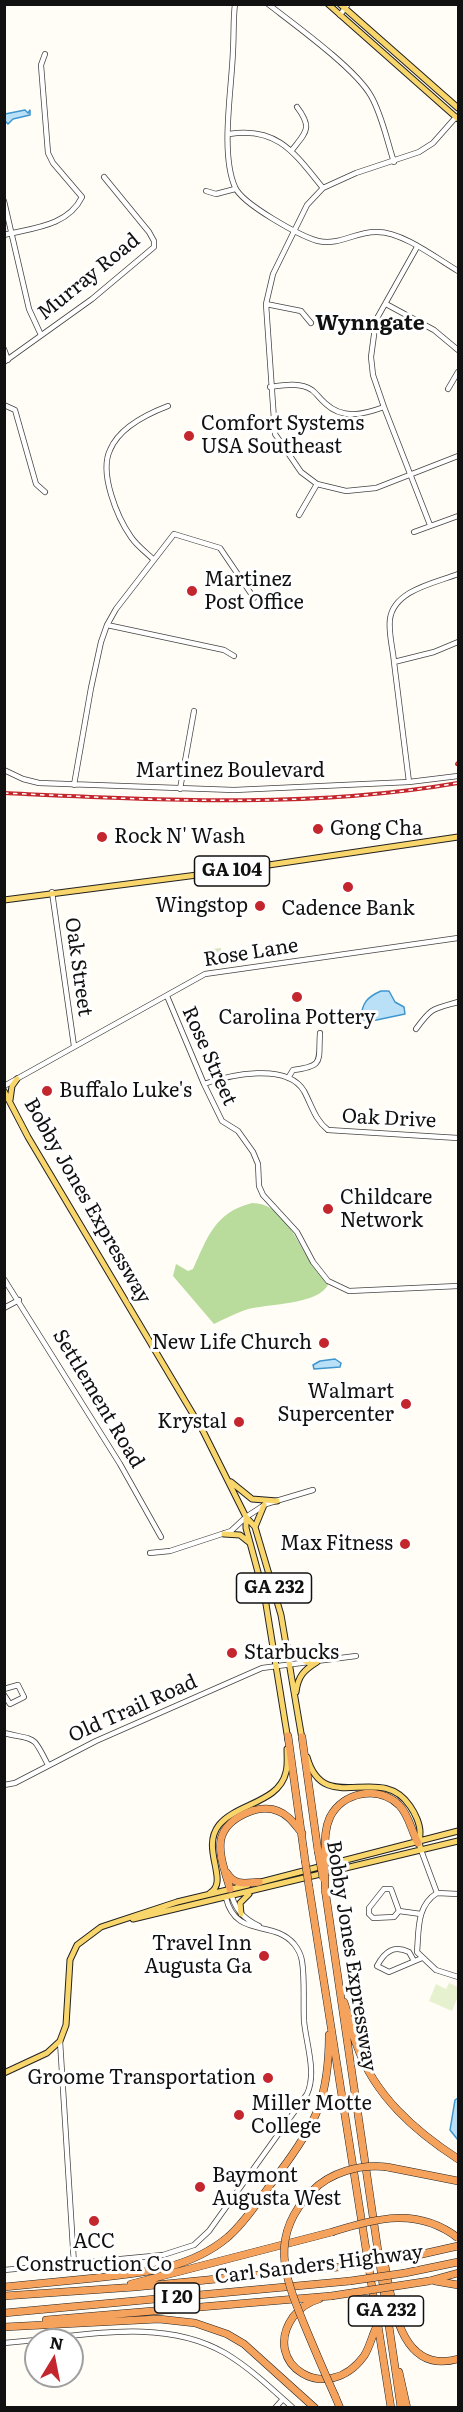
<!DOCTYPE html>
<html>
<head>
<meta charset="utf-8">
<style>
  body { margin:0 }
  #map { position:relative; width:463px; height:2412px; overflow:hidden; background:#fffdf5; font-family:Literata,serif }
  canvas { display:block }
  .frame { position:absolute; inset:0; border:6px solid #111; pointer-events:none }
  .north { position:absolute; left:24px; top:2328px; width:60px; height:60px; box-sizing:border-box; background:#fff; border:2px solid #a0a0a0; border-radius:50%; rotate:10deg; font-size:16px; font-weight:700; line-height:24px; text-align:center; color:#111 }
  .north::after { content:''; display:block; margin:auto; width:21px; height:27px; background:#c4262e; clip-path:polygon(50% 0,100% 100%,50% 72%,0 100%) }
</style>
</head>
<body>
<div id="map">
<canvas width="463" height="2412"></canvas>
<div class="frame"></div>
<div class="north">N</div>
</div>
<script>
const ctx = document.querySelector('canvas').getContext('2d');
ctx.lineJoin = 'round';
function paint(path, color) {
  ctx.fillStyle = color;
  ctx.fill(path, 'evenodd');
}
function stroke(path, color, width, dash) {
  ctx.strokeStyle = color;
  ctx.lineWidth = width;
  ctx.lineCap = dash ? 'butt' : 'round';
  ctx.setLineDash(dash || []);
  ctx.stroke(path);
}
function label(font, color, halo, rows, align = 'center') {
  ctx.font = font + ' Literata,serif';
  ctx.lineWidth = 6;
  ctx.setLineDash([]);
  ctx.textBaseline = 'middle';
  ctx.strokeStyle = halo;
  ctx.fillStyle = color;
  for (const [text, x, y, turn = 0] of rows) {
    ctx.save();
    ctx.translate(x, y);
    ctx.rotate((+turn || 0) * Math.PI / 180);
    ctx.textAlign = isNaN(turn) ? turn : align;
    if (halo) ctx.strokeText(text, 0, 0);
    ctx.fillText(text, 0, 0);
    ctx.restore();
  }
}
const forest = new Path2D(`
  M252,1203C283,1203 295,1239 310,1261C316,1269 322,1276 329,1283C319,1306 267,1303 245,1310C234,1314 224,1319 214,1324L173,1276L176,1264L188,1271L193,1269C207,1238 215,1212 252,1203Z`);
const cemetery = new Path2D(`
  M221,948L222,966L212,968V949Z`);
const pitch = new Path2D(`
  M449,1983L458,1987V1996L452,2011L429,2001L436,1984L446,1989Z`);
const water = new Path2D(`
  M25,110L28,113L30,110V115L13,119L8,124L5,121V114Z
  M381,991H389L395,1002L404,1007L405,1014L367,1022L361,1018C362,1003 367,997 381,991Z
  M335,1359L341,1363L340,1367L314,1369L313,1365L320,1361Z
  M458,2098V2140L450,2130L455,2100Z`);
const minor = new Path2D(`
  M235,4C233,20 234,35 233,50C232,88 220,153 235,187C242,204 300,236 318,241C340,246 356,231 377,232C403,232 436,258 458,271
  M268,4C295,25 356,69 371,96C382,115 387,141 394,162
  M340,15L348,4
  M456,117L433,143L419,152L356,173L323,188L307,205L273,274L266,304L275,434L301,472L317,484L346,491L376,488L458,456
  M229,134C278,126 295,154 323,188
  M292,150C306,132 313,128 297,107
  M206,191L216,194L235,189
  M4,201L29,309L41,335
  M4,235C33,228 68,226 82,197L53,163L48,153L41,65L45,54
  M417,247L376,320L371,357L373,375L384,407L430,525
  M266,304L301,311L311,323
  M386,304L434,330L458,350
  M4,349L8,360
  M4,362L92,299L154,247V241L149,232L104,177
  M270,387C284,385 300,382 312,390C317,394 321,400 326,404C343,420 365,414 384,407
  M448,389L458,372
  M4,405L15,410L36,484L45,492
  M299,515L317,484
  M414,532L458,516
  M154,560C147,553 137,546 131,537C117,517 99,473 110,450C119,428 147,414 168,406
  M107,625L224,650L234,656
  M394,662C393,649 388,632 390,619C394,590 435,583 458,574
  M4,770L23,779L39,783L234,790L409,782L458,776
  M409,782L394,662L434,652L458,642
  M74,785L91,688L101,642L107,625L116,609L174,534L220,548L254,598
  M180,789L194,711
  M52,892L74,1046
  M167,996L204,1084L222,1121L238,1131L253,1152L258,1164L259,1186L263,1195L297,1232L313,1262L328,1281L349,1291L458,1286
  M416,1029C432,1007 433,1009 458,1002
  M288,1078L293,1070C325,1066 318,1061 320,1033
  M204,1084C229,1075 287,1062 304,1091C312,1106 315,1120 328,1130L458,1138
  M4,1086L205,974L458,938
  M4,1279L120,1464L161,1537
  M4,1308L19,1300
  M150,1553L170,1551L231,1531L246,1517L266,1504L313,1490
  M4,1689L18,1685L24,1697L10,1704L4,1695
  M4,1733C36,1741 32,1733 48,1765
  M4,1785L15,1783L96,1741L262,1668L356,1656
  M421,1850L437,1893
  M437,1893C416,1906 419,1931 417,1952L436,1970L458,1977
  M437,1893L458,1894
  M232,1897C237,1912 245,1919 259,1926
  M399,1911L394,1917L373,1918L369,1914V1908L384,1889H391L399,1911L421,1914
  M414,1961L409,1952C394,1945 385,1951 377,1966L389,1972L422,1958
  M60,2041L74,2264
  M4,2270L163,2255L194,2245L209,2231L307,2094C317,2073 306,2043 304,2021C303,2001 305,1980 302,1961C301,1954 298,1949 294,1944C273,1919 236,1939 226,1898
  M36,2340C98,2333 168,2320 225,2353C250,2368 271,2388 293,2408
  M4,2343L36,2340
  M275,2408L283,2399`);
const major = new Path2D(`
  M328,4L458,119
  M340,4L458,108
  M4,900L228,871L458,837
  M4,1091L28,1137L203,1431L246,1517L255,1527L281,1615L302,1739
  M10,1100L12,1086L17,1079
  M231,1482L252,1499L277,1501
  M246,1517V1528L265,1598L288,1740
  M255,1527L264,1505
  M224,1534L240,1535L250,1543
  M287,1646L294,1654L309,1663
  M296,1692C298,1676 304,1670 317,1662
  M307,1757C324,1818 380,1761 410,1806C415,1813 420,1824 420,1832C420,1840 418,1843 421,1850
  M257,1883L458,1831
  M210,1893C230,1881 200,1849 219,1825C237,1803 279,1803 286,1772C288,1765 287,1757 287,1749
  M241,1914L240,1903L249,1894
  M133,1919L458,1841
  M4,2073L47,2053L60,2041L66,2025L70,1960L77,1945L101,1927L116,1922L177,1902L248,1885`);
const highway = new Path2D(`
  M288,1736L305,1860
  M302,1737L318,1851
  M325,1850C325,1839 325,1828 330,1817C343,1792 378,1785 399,1805C409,1815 411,1830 418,1843
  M227,1873C235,1886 245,1883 259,1882
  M309,1887L391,2408
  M230,1889C226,1874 218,1855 221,1839C226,1818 258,1803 278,1811C289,1815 295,1825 302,1833
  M325,1889L401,2408
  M344,2002C349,2016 351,2032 357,2046C375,2096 415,2131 458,2159
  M387,2167L458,2181
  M383,2256C392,2296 397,2376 458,2359
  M409,2257L458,2246
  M405,2273L458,2262
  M429,2281L458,2273
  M435,2281L458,2285
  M131,2284L332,2232
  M4,2287C35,2284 65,2281 95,2278C143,2273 190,2269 228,2237C248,2219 263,2194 279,2173C316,2124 329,2098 329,2035
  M4,2296L135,2287L349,2266
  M319,2299C308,2302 300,2308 293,2317C260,2364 327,2407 364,2356C370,2347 372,2335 377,2326
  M4,2313L350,2281
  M46,2320L331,2296
  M4,2327L159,2319L195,2323L227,2334L244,2344L315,2408
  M399,2372L407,2408
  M335,2396L340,2408`);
const rail = new Path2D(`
  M457,764L458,763
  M4,793C156,800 308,809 458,783`);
const highwayBridge = new Path2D(`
  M325,1850V1889
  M318,1851L323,1878
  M305,1860L309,1887
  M332,2232C376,2218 418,2207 458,2238
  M349,2266L409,2257
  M350,2281L405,2273
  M331,2296L429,2281
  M335,2396C324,2372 314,2348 304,2324C284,2275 269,2236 311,2192C330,2172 360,2164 387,2167`);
const markers = [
  [189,436,6,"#c4262e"],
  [192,591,6,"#c4262e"],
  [318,829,6,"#c4262e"],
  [102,837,6,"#c4262e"],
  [348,887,6,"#c4262e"],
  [260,906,6,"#c4262e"],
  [297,997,6,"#c4262e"],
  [47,1091,6,"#c4262e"],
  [328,1209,6,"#c4262e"],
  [324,1343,6,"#c4262e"],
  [406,1404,6,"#c4262e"],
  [239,1422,6,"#c4262e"],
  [405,1544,6,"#c4262e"],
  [232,1653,6,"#c4262e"],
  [264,1956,6,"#c4262e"],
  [268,2078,6,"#c4262e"],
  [239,2115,6,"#c4262e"],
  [200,2187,6,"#c4262e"],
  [94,2221,6,"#c4262e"]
];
const shields = [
  [232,871,75],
  [274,1588,75],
  [177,2298,45],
  [386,2311,75]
];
const shieldNames = [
  ["GA 104",232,871],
  ["GA 232",274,1588],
  ["I 20",177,2298],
  ["GA 232",386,2311]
];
const streetNames = [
  ["Murray Road",89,277,-39],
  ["Martinez Boulevard",230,771],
  ["Rose Lane",251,953,-9],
  ["Oak Street",78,967,82],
  ["Rose Street",209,1056,66],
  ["Oak Drive",389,1119,3],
  ["Bobby Jones Expressway",87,1201,60],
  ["Settlement Road",98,1399,59],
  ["Old Trail Road",133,1709,-24],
  ["Bobby Jones Expressway",351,1956,81],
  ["Carl Sanders Highway",319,2265,-7]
];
const poiNames = [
  ["Comfort Systems",201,424],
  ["USA Southeast",201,447],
  ["Martinez",204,580],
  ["Post Office",204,603],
  ["Gong Cha",330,829],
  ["Rock N' Wash",114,837],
  ["Wingstop",248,906,"right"],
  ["Cadence Bank",348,909,"center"],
  ["Carolina Pottery",297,1018,"center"],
  ["Buffalo Luke's",59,1091],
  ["Childcare",340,1198],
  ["Network",340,1221],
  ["New Life Church",312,1343,"right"],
  ["Walmart",394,1392,"right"],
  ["Supercenter",394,1415,"right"],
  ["Krystal",227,1422,"right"],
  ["Max Fitness",393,1544,"right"],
  ["Starbucks",244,1653],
  ["Travel Inn",252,1944,"right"],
  ["Augusta Ga",252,1967,"right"],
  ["Groome Transportation",256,2078,"right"],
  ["Miller Motte",251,2104],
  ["College",251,2127],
  ["Baymont",212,2176],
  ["Augusta West",212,2199],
  ["ACC",94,2242,"center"],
  ["Construction Co",94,2265,"center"]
];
const neighbourhoodNames = [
  ["Wynngate",370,324]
];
paint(forest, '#b9dc9c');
paint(cemetery, '#d9e3c4');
paint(pitch, '#e6f2cf');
paint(water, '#b9e0f7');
stroke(water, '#3f96cf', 1.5);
stroke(minor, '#444', 6);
stroke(major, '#222', 7);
stroke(highway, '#222', 8);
stroke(minor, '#fff', 4.5);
stroke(major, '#f9d66b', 5);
stroke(highway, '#f5a25d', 7);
stroke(rail, '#c4262e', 4);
stroke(rail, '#fff', 1.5, [4.5]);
stroke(highwayBridge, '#222', 8, []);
stroke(highwayBridge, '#f5a25d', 7);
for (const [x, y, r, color] of markers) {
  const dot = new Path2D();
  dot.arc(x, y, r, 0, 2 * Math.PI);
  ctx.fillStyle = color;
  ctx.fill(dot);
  stroke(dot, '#fff', 2);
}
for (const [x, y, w] of shields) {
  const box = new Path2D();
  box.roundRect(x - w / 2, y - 15, w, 30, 4.5);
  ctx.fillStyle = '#fff';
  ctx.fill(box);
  stroke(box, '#111', 1.5);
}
label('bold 18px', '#111', null, shieldNames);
label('20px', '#111', '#fff', streetNames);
label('20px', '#111', '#fff', poiNames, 'left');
label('bold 21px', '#111', '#fff', neighbourhoodNames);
</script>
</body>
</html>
